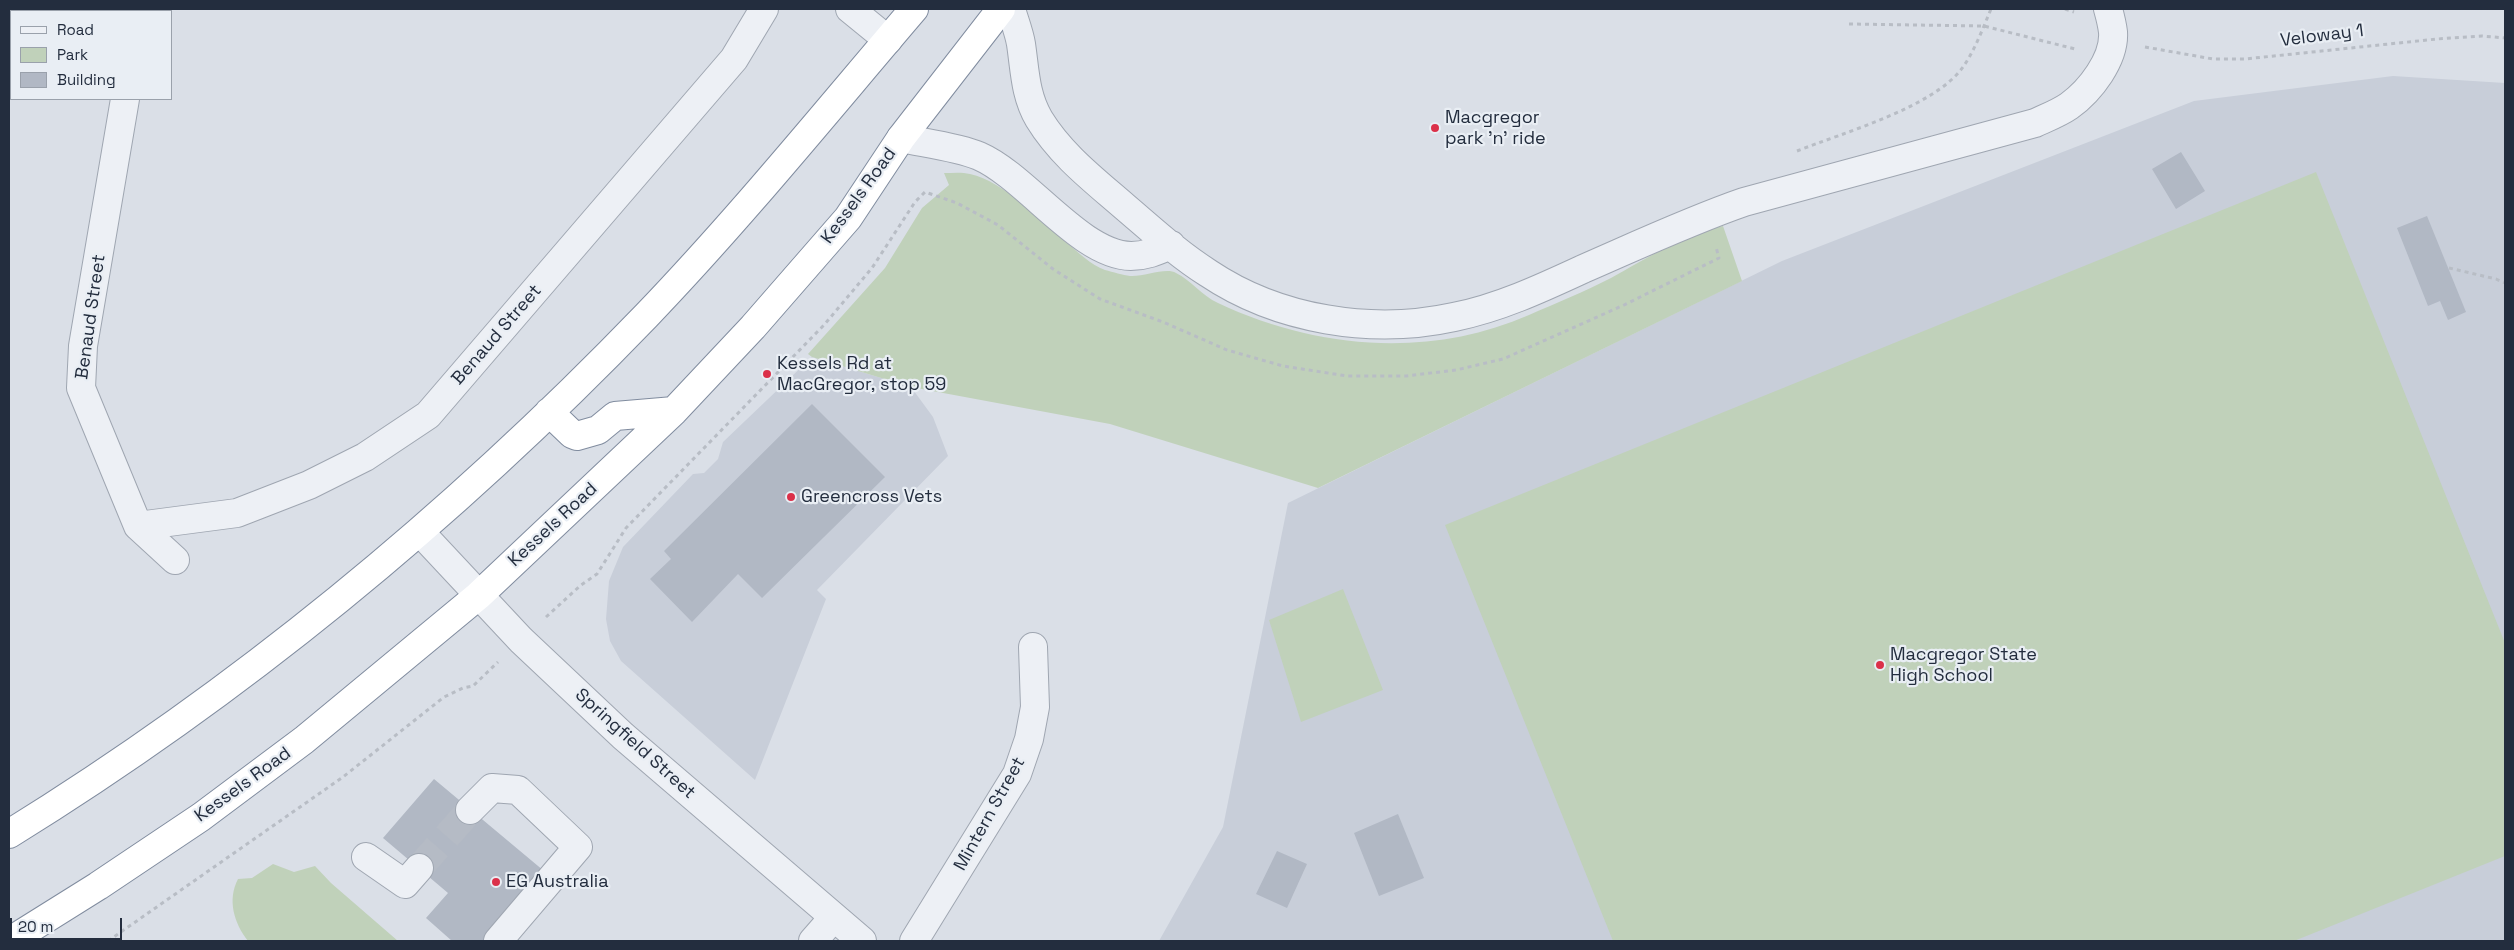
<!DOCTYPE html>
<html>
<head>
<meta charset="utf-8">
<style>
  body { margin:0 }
  #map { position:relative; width:2514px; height:950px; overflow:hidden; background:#dadfe7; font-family:"Space Grotesk",sans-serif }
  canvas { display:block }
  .frame { position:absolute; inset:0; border:10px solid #232d3e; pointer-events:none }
  .legend { position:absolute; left:10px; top:10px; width:162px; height:90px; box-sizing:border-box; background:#e9eef4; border:1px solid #9aa1ab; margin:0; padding:6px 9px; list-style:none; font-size:15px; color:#232d3e }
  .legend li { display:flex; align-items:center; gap:10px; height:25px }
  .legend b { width:25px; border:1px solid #9aa1ab }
  .scale { position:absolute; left:10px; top:918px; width:112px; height:22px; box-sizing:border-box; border:2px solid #232d3e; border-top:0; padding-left:6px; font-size:15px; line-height:18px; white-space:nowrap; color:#232d3e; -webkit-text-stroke:4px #e9eef4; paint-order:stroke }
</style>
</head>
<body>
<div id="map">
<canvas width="2514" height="950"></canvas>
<div class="frame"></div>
<ul class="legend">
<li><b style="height:6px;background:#edf0f5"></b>Road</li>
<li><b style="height:14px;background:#c0d1ba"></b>Park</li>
<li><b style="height:14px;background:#b1b8c4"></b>Building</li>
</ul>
<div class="scale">20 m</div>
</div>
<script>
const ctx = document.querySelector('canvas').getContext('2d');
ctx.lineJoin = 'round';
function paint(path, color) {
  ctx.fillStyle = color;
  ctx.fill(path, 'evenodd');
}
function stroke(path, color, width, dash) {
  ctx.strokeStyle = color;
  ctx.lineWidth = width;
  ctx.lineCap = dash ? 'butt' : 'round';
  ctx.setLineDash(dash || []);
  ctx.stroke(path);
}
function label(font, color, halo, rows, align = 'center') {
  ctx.font = font + ' "Space Grotesk",sans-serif';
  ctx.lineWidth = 4.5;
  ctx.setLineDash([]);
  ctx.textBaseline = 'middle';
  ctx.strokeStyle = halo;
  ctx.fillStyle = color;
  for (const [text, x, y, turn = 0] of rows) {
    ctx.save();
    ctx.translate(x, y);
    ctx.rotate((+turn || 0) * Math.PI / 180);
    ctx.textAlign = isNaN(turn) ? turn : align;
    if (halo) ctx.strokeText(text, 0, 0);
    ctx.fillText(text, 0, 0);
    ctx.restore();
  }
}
const built = new Path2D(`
  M2393,76L2505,83V941H1159L1223,827L1288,503L1782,261L2194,101Z
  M812,357L911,387L933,417L948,456L817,590L826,599L755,780L621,661L610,641L606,619L609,581L623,547L693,474L704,473L718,459L723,442Z`);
const green = new Path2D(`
  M2316,172L2505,643V856L2294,941H1613L1445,525Z
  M944,173C953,173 962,172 970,174C1005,182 1040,220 1067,243C1078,252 1091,265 1105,270C1113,272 1123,275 1130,276C1144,277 1166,267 1176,273C1191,280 1202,296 1218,303C1316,349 1428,359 1529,315C1556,303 1584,292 1611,278C1647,258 1683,235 1723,226L1742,281L1318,488L1110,424L911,387L812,357L808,354L885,268L922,208L949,185Z
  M1343,589L1383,690L1301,722L1269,620Z
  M273,864L294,872L315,866L331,883L398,941H248C234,923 227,900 238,879L252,878Z`);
const building = new Path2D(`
  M2181,152L2205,191L2176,209L2152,169Z
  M2427,216L2466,312L2448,320L2440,301L2428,306L2397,228Z
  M812,404L885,477L762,598L738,574L692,622L650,579L671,559L664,551Z
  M434,779L544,871L484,941H452L426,918L448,893L383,838Z
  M1398,814L1424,878L1379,896L1354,833Z
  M1277,851L1307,864L1287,908L1256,894Z`);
const minorTunnel = new Path2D(`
  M419,868L470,810`);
const path = new Path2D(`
  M2065,9L2074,12
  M1849,24L1984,26L2075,49
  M2145,47L2213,59H2245L2437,39L2482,36L2505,38
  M1797,151C1842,133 1935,107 1963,67C1975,50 1983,28 1991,9
  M2449,268L2496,279L2505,283
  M546,617L581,585L597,574L626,528L824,325L872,268L915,202L925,192L957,203L998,225L1053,269L1100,299L1163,322L1227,350L1283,366L1347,376H1406L1456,370L1503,359L1624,305L1719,258L1716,247
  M108,941L343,777L444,697L463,688L473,686L498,662`);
const minor = new Path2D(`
  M850,9L888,40
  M1011,9C1014,20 1019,32 1021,44C1025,71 1025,95 1039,119C1061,155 1094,180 1125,207C1152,230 1178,254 1208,273C1278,320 1372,335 1454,317C1499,308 1542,288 1583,269C1636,246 1689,221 1744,202L2035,123C2046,118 2059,113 2069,106C2090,91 2115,59 2113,32C2112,24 2110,16 2108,9
  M140,11V9
  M125,99L83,346L81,388L138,526L175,560
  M901,138C924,143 958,147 979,156C1027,177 1080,255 1131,256C1146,256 1157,251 1171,245
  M138,526L237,513L309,485L365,457L428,415L734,59L764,9
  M420,532L521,640L623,736L862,941
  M470,810L492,788L518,790L578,847L498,941
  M366,857L405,884L419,868
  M813,941L834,917
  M914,941L1017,774L1029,739L1035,707L1033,647`);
const highway = new Path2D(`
  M549,412L572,434L577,436L598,430L615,416L674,411
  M9,834C242,690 456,513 646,316C740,218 826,112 914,9
  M10,941L98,886L201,817L304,740L478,596L674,411L753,327L848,218L901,138L1001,9`);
const markers = [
  [1435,128,5,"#db3049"],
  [767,374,5,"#db3049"],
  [791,497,5,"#db3049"],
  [1880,665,5,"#db3049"],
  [496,882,5,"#db3049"]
];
const streetNames = [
  ["Veloway 1",2322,36,-7],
  ["Kessels Road",859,196,-54],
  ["Benaud Street",91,317,-82],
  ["Benaud Street",497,335,-49],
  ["Kessels Road",553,525,-43],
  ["Springfield Street",635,744,42],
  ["Kessels Road",243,785,-36],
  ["Mintern Street",990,814,-61]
];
const poiNames = [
  ["Macgregor",1445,118],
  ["park 'n' ride",1445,139],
  ["Kessels Rd at",777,364],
  ["MacGregor, stop 59",777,385],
  ["Greencross Vets",801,497],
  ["Macgregor State",1890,655],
  ["High School",1890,676],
  ["EG Australia",506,882]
];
paint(built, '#c8ced9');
paint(green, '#c0d1ba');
paint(building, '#b1b8c4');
stroke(minorTunnel, '#b5bbc5', 28, [28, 14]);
stroke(minor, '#9fa6b1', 30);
stroke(highway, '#808c9f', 30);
stroke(path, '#b8bdc5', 3, [4, 4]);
stroke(minor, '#edf0f5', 28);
stroke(highway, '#fff', 28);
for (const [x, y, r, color] of markers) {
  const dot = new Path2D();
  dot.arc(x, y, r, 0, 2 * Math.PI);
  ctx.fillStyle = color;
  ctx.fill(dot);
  stroke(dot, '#e9eef4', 2);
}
label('18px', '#232d3e', '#e9eef4', streetNames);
label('18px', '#232d3e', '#e9eef4', poiNames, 'left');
</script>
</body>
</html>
